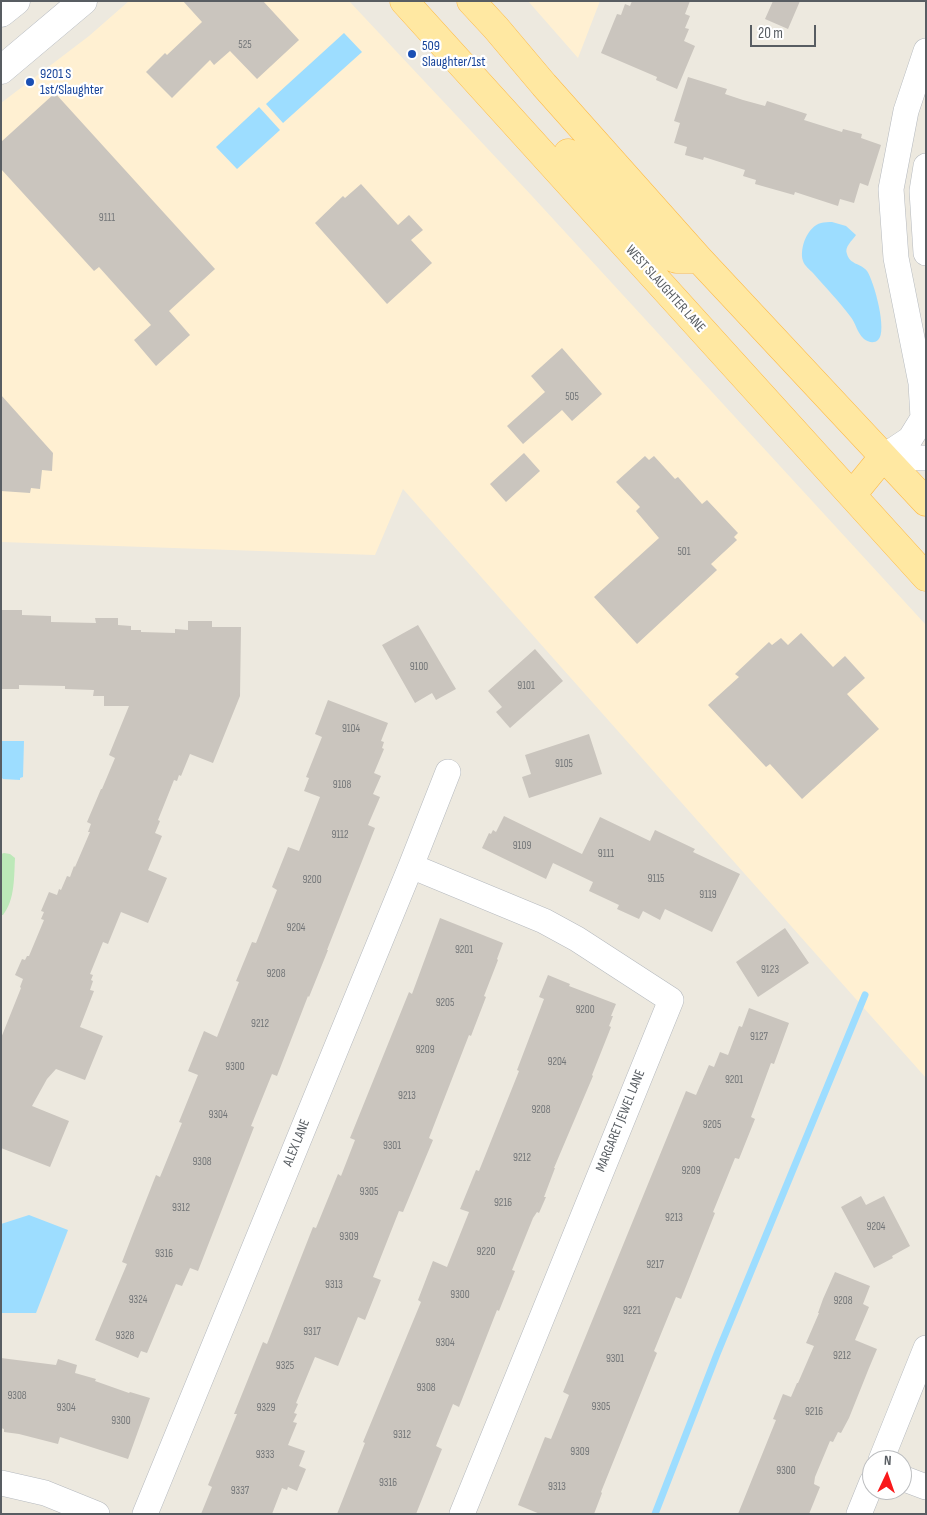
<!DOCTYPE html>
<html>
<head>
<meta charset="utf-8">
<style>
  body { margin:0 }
  #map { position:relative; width:927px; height:1515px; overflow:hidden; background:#ede9df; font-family:"Sofia Sans Condensed",sans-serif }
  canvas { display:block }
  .frame { position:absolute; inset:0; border:2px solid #585d62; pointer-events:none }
  .north { position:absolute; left:862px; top:1450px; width:50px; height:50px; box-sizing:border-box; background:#fff; border:1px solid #bcbec0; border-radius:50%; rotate:3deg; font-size:14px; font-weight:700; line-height:20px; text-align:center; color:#585d62 }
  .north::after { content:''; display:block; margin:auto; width:18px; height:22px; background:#f9191b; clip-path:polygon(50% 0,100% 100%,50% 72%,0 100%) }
  .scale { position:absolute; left:750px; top:25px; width:66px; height:22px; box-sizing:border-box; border:2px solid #585d62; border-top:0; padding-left:6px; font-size:15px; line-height:18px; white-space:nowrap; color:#585d62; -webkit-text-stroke:4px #fff; paint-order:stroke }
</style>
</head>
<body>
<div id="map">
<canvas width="927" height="1515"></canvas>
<div class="frame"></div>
<div class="north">N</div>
<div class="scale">20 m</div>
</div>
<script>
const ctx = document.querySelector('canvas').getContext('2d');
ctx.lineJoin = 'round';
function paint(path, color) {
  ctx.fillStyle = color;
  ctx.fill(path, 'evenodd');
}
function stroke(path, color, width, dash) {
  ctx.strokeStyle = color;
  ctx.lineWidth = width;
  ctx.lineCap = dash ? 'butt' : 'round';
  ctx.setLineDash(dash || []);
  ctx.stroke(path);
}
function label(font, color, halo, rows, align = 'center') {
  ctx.font = font + ' "Sofia Sans Condensed",sans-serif';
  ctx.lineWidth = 4.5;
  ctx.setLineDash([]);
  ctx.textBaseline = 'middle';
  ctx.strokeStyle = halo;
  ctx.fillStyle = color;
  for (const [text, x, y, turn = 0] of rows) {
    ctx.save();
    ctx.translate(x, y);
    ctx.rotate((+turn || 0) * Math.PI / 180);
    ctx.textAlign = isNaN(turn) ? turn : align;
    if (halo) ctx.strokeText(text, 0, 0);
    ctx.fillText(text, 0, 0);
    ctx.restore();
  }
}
const commercial = new Path2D(`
  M129,1H349L532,196L926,625V1078L403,489L375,555L1,542V103L89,36Z
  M528,1H600L578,58Z`);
const green = new Path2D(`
  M4,853L10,854L15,858C14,877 15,900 3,915H1V854Z`);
const water = new Path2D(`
  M344,33L362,52L283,123L266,104Z
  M259,107L280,130L237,169L216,147Z
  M832,222L846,226L856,235C852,241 844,247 847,254C850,265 861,263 867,271C874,281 888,332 878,340C874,344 868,342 864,339C857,333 856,323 850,316C839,301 825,287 813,273C810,270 804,265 803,261C799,248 808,226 821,223C824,222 829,222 832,222Z
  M2,741H24L23,777L20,778V780L3,779L1,777Z
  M29,1215L68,1230L36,1313H1V1224Z`);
const stream = new Path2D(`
  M655,1514L717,1354L865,995`);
const building = new Path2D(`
  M183,1H263L299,40L257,79L230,51L214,65L210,60L172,98L146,72L165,53L167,55L202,22Z
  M632,1H690L685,14L690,16L685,28L689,29L684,41L695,46L677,89L656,80L657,77L601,53L617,14L621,15L625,4L630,6Z
  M773,1H800L788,29L765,19Z
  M688,77L727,89L725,94L743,100L765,106L767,101L807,114L804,120L842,132L843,129L862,134L861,138L881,145L868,186L860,183L854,203L840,199L838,206L795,192L794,195L755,184L756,180L743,176L745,170L704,157L703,160L685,155L687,147L674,143L680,123L674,121Z
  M55,93L215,269L169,311L190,335L156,366L134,340L151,325L99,267L94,271L1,169V142Z
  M361,184L398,225L409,215L423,230L411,240L432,263L387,304L315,223L343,196L345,198Z
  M562,348L602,394L572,421L562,410L523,444L507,426L545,392L531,376Z
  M1,395L53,453L52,471L42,470L40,489L31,488L30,493L1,491Z
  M524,453L540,471L506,502L490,484Z
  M645,456L649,460L654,456L675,479L678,477L702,504L707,500L738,533L734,537L737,540L711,564L717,570L637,644L594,597L659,538L636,511L640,507L616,482Z
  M1,610H22V615L51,616V622L96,623L95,618H118V625L131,626V630H141V632L175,633V629L188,630V621H212V627H241L240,696L213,763L190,754L181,776L179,775L177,781L174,780L158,820L160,821L155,833L162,836L148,870L167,878L148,923L121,912L108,944L103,942L90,974L93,975L91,980L93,981L90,990L94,991L80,1027L103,1036L85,1080L56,1069L47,1079L32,1106L69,1121L50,1167L1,1148V1038L21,988L20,987L23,979L15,975L22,959L25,960L27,956H29L44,920L41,919L44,912L41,911L49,892L57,895L59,889L61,890L67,876L70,877L74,866L75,867L90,832H88L91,824L87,822L101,789H102L115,758L109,755L129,706H104V696H93L94,690L65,689V686L19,685V689H1Z
  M418,625L456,689L436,700L432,693L415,703L382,645Z
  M801,633L833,667L845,656L865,678L847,694L879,729L802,799L770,764L766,767L708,705L739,677L735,674L769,642L772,645L781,638L788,645Z
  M535,649L563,681L510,728L496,712L502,707L488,691Z
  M328,700L388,723L381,741L384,742L382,748L384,749L374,773L381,776L373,794L380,797L368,825L375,828L327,950H328L309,997L308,996L277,1076L272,1074L251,1126L254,1127L198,1271L190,1268L182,1286L176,1284L147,1353L141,1351L138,1358L95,1340L127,1264L122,1262L132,1236L156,1175L160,1177L182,1123L179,1122L198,1075L188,1071L204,1031L217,1037L239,982L236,981L252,942L256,943L277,890L272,887L288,847L299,851L320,797L304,791L309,778L306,777L322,737L315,734Z
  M589,734L602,774L529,798L522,777L531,774L525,755Z
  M504,816L582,854L600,817L650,841L655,830L695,849L693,852L740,874L712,932L665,909L660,920L643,911L639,919L617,909L619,905L589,891L593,882L553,863L546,879L482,848L489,833L491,834L493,830L496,832Z
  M440,918L503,943L497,959L498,960L484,996L486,997L471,1036L469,1035L429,1138L433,1140L403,1212L399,1211L373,1277L381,1280L365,1320L358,1317L338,1366L315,1357L296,1403L298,1404L294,1413L297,1414L293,1422L297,1423L288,1445L305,1451L299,1466L306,1469L297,1491L288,1487L287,1490L282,1488L272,1514H201L212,1487L208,1485L237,1414H234L263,1342L267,1344L313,1227L316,1228L338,1174L341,1176L355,1140L350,1138L409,992L412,994Z
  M785,928L809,963L758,997L736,962Z
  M548,975L570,984L569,986L616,1004L611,1016H613L609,1026L611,1027L592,1075L593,1076L554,1168H555L544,1197H546L539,1213L537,1212L533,1218L512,1270L515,1271L499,1311L497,1310L459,1407L453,1404L436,1446L442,1449L416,1514H337L365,1443L363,1442L421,1302L418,1300L433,1261L447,1267L469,1212L460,1209L476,1170L479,1171L519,1071L517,1070L544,999L539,997Z
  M749,1008L789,1023L774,1064L771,1063L751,1117L755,1119L739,1159L735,1158L713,1212L715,1213L681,1299L676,1297L654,1351L657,1353L601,1492L602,1493L594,1514H540L518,1505L545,1437L551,1439L569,1395L563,1392L574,1365L686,1091L696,1095L709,1065L714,1067L720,1052L728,1055L739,1026L742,1027Z
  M861,1196L866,1205L884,1196L910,1246L892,1256L893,1258L874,1268L841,1207Z
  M835,1272L870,1286L863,1304L869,1307L855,1340L877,1349L869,1368L849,1418L841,1433L838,1432L833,1442L830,1441L815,1477L814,1484L820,1487L809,1514H738L776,1420L773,1419L783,1394L791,1397L797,1383H798L814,1346L806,1343L819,1313H818L823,1299Z
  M1,1358L56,1365L58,1359L77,1365L75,1373L96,1379L95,1381L129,1393L130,1392L150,1398L128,1459L60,1437L58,1444L19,1434L4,1432V1429L1,1428Z`);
const minor = new Path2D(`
  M926,166L922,191L926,253
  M883,457L910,439L923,418L921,383L896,258L891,189L906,111L926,51
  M883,457L926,458
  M411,866L544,921L577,939L671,1000L462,1514
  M881,1460L926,1348
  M902,1478L926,1487
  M1,1483L45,1493L97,1514
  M145,1514L411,866L448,772
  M859,1514L872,1482`);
const secondary = new Path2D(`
  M1,13L16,1
  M1,70L83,1`);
const primary = new Path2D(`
  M404,1L926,577
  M471,1L496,28L544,85L699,259L926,502
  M568,153L662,253L676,259H699
  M852,495L883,457`);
const markers = [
  [412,54,5,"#1a4fb4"],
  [30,82,5,"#1a4fb4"]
];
const numberNames = [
  ["525",245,45],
  ["9111",107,218],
  ["505",572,397],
  ["501",684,552],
  ["9100",419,667],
  ["9101",526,686],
  ["9104",351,729],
  ["9105",564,764],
  ["9108",342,785],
  ["9112",340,835],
  ["9109",522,846],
  ["9111",606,854],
  ["9115",656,879],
  ["9200",312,880],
  ["9119",708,895],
  ["9204",296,928],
  ["9201",464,950],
  ["9123",770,970],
  ["9208",276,974],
  ["9205",445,1003],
  ["9200",585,1010],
  ["9212",260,1024],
  ["9127",759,1037],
  ["9209",425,1050],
  ["9204",557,1062],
  ["9300",235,1067],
  ["9201",734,1080],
  ["9213",407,1096],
  ["9208",541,1110],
  ["9304",218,1115],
  ["9205",712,1125],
  ["9301",392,1146],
  ["9212",522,1158],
  ["9308",202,1162],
  ["9209",691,1171],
  ["9305",369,1192],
  ["9216",503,1203],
  ["9312",181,1208],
  ["9213",674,1218],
  ["9204",876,1227],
  ["9309",349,1237],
  ["9220",486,1252],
  ["9316",164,1254],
  ["9217",655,1265],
  ["9313",334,1285],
  ["9300",460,1295],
  ["9324",138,1300],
  ["9208",843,1301],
  ["9221",632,1311],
  ["9317",312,1332],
  ["9328",125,1336],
  ["9304",445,1343],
  ["9212",842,1356],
  ["9301",615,1359],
  ["9325",285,1366],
  ["9308",426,1388],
  ["9308",17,1396],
  ["9305",601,1407],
  ["9304",66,1408],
  ["9329",266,1408],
  ["9216",814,1412],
  ["9300",121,1421],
  ["9312",402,1435],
  ["9309",580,1452],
  ["9333",265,1455],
  ["9300",786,1471],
  ["9316",388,1483],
  ["9313",557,1487],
  ["9337",240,1491]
];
const transitNames = [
  ["509",422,46],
  ["Slaughter/1st",422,62],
  ["9201 S",40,74],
  ["1st/Slaughter",40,90]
];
const streetNames = [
  ["WEST SLAUGHTER LANE",665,289,48],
  ["MARGARET JEWEL LANE",621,1121,-68],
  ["ALEX LANE",297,1143,-68]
];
paint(commercial, '#fff0d2');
paint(green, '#bce8b8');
paint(water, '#9dddff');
stroke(stream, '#9dddff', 7);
paint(building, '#cac5be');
stroke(minor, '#b5b9be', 26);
stroke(secondary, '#b5bac0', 29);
stroke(primary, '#feba46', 29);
stroke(minor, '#fff', 25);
stroke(secondary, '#fff', 28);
stroke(primary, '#ffe8a2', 28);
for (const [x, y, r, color] of markers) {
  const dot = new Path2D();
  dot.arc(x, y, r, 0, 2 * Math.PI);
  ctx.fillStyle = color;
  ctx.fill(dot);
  stroke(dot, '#fff', 2);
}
label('11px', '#747779', null, numberNames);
label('14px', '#164399', '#fff', transitNames, 'left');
label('14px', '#585d62', '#fff', streetNames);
</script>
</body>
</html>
